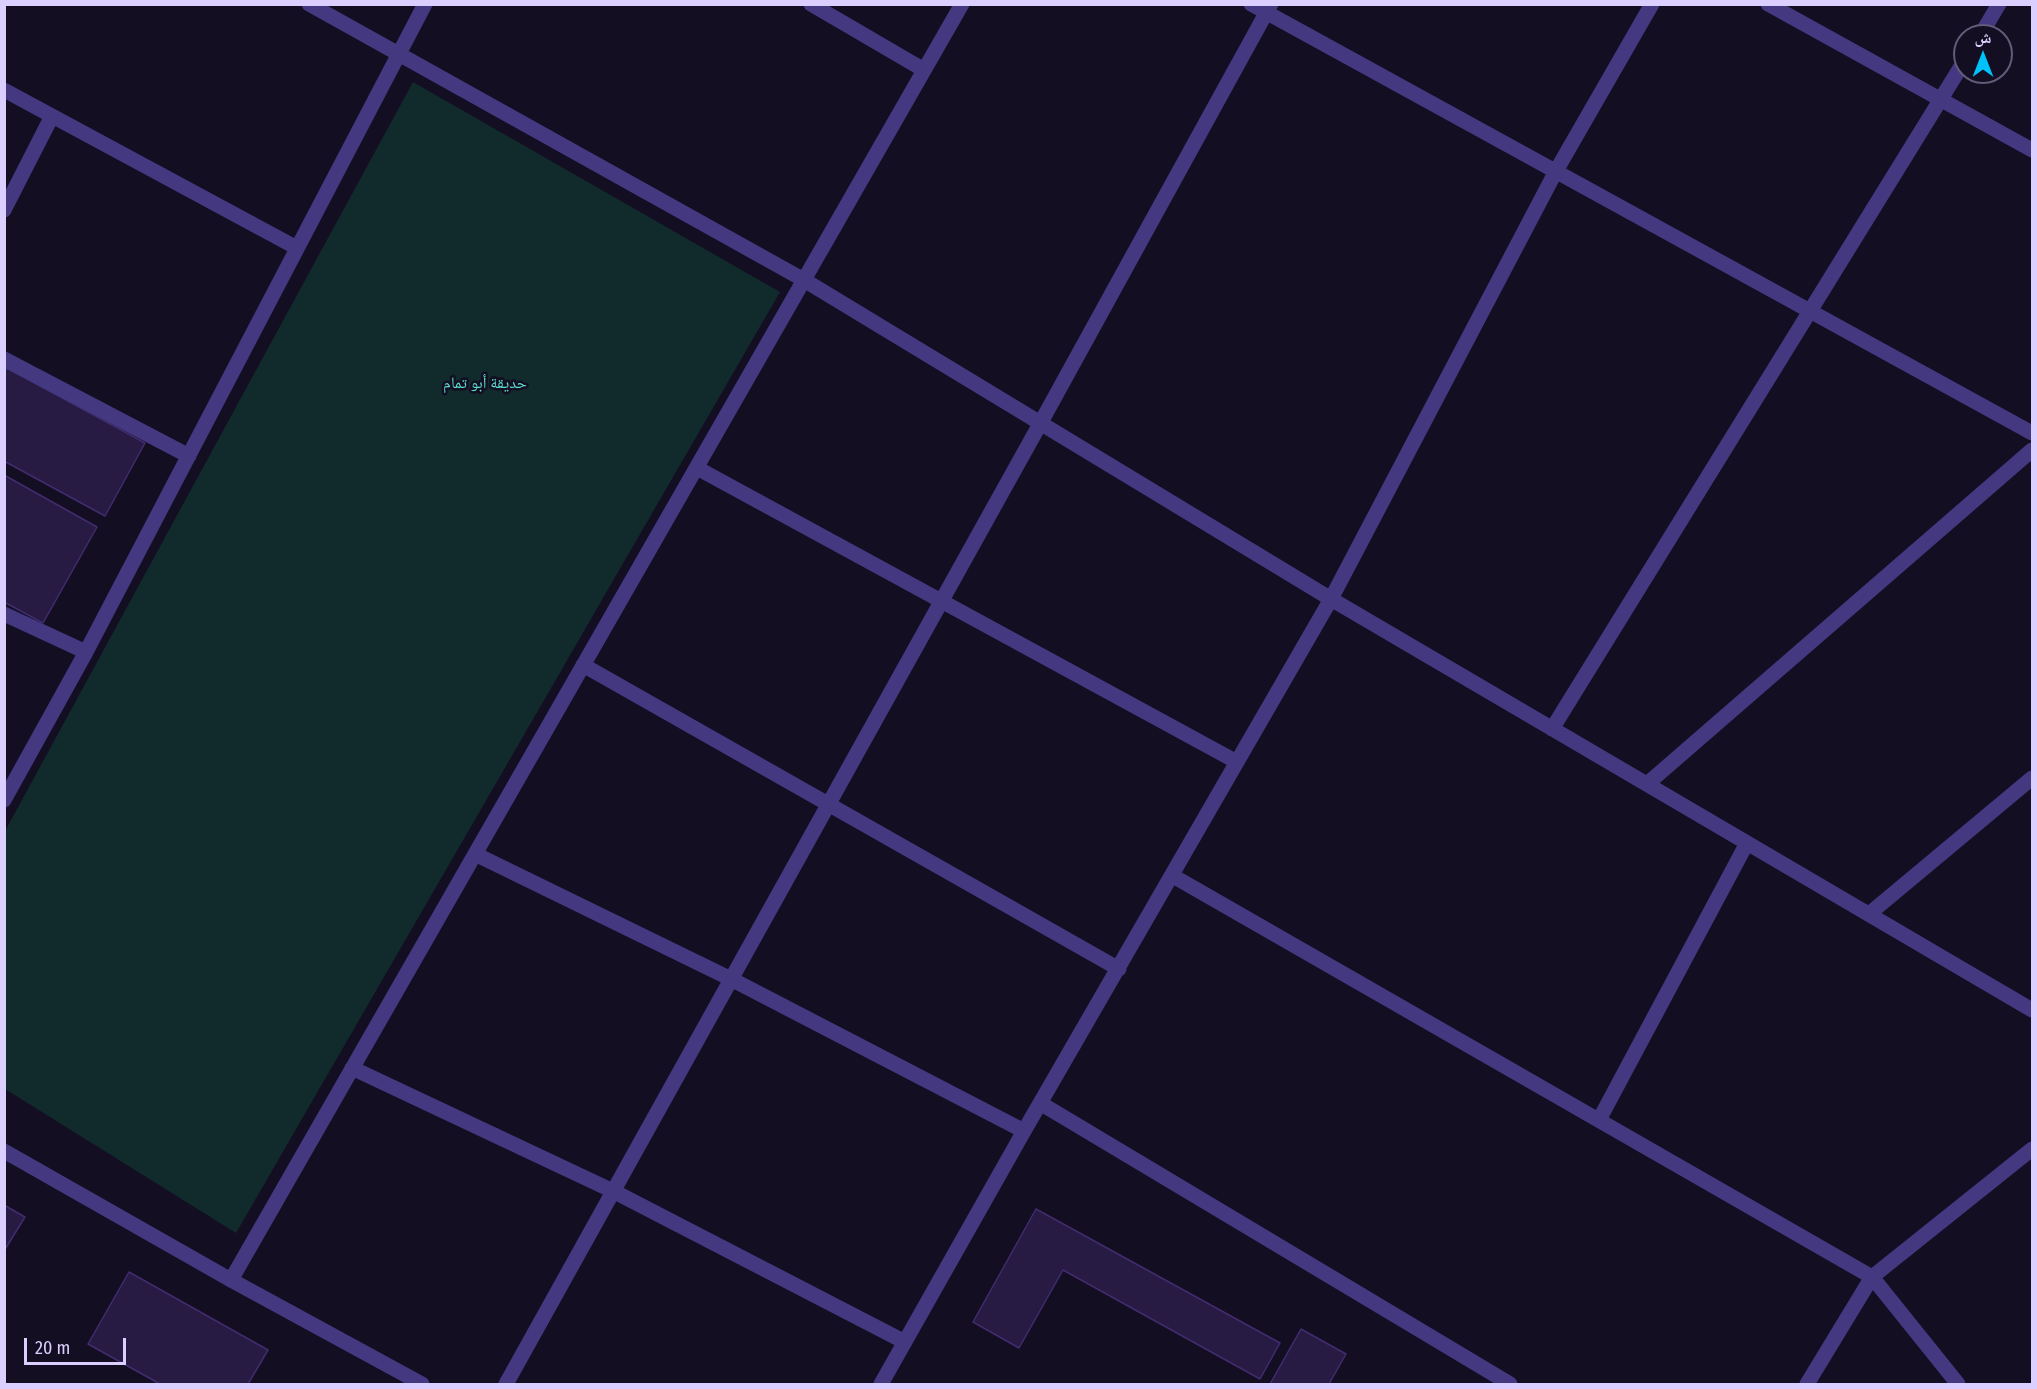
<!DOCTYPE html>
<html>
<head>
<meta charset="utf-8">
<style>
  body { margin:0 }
  #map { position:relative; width:2037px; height:1389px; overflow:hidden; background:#140e22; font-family:"Fira Sans Condensed","Noto Naskh Arabic",sans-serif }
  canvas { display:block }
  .frame { position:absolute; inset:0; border:6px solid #dacfff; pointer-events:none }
  .north { position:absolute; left:1953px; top:24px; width:60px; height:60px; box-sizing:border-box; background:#140e22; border:2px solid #635b7a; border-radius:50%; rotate:0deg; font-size:16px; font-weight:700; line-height:24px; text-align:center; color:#dacfff }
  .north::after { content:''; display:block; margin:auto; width:21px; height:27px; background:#00c2fa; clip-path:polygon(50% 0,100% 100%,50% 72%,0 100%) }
  .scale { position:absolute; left:24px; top:1338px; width:102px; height:27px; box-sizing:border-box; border:3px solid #dacfff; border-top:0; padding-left:8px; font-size:18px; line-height:21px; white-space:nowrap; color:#dacfff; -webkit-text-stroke:4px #140e22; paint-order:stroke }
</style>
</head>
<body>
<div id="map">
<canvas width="2037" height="1389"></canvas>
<div class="frame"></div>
<div class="north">ش</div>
<div class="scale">20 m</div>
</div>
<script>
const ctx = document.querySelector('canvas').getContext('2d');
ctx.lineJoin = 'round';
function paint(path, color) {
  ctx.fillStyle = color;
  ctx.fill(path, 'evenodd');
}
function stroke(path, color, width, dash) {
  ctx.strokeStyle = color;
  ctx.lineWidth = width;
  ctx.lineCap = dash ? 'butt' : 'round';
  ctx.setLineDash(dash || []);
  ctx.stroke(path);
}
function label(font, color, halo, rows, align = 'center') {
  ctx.font = font + ' "Fira Sans Condensed","Noto Naskh Arabic",sans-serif';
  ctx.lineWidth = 5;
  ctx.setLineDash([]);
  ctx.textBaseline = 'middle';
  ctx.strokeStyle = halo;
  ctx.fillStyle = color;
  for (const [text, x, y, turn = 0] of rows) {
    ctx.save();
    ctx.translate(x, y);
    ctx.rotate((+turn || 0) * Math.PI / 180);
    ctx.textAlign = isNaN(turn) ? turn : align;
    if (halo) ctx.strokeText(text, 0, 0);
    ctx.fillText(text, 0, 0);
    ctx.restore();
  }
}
const green = new Path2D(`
  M413,82L780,292L236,1233L5,1089V831Z`);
const building = new Path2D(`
  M7,368L145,443L105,516L4,461V373Z
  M4,475L97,527L43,623L4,602Z
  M4,1205L25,1217L4,1251Z
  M1036,1209L1280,1343L1260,1379L1063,1270L1019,1348L973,1322Z
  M129,1272L268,1350L248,1384H160L88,1344Z
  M1301,1329L1346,1354L1329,1384H1270Z`);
const minor = new Path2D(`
  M309,4L804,280L1331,599L2032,1010
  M811,4L924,70
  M1251,4L2032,433
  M1768,4L2032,150
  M1980,36L1999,4
  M4,90L297,248
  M4,210L52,116
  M4,359L189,456
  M697,468L1237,762
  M4,614L86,652
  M583,665L1119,969
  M1552,729L1965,60
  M1647,784L2032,450
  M4,800L86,652L425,4
  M475,854L731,979L1024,1131
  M1173,876L1872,1277L1958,1384
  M1869,914L2032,778
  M352,1068L613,1191L905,1342
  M1040,1103L1510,1384
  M1599,1120L1747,843
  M231,1280L962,4
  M506,1384L1040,424L1271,4
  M881,1384L1024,1131L1331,599L1556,171L1652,4`);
const tertiary = new Path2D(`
  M4,1151L231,1280L422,1384
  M1807,1384L1872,1277L2032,1149`);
const parkNames = [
  ["حديقة أبو تمام",485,384]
];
paint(green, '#112a2c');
paint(building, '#271a43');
stroke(building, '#412c6f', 1.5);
stroke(minor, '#443881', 15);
stroke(tertiary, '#443881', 15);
label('16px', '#5bdfce', '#140e22', parkNames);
</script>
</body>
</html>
